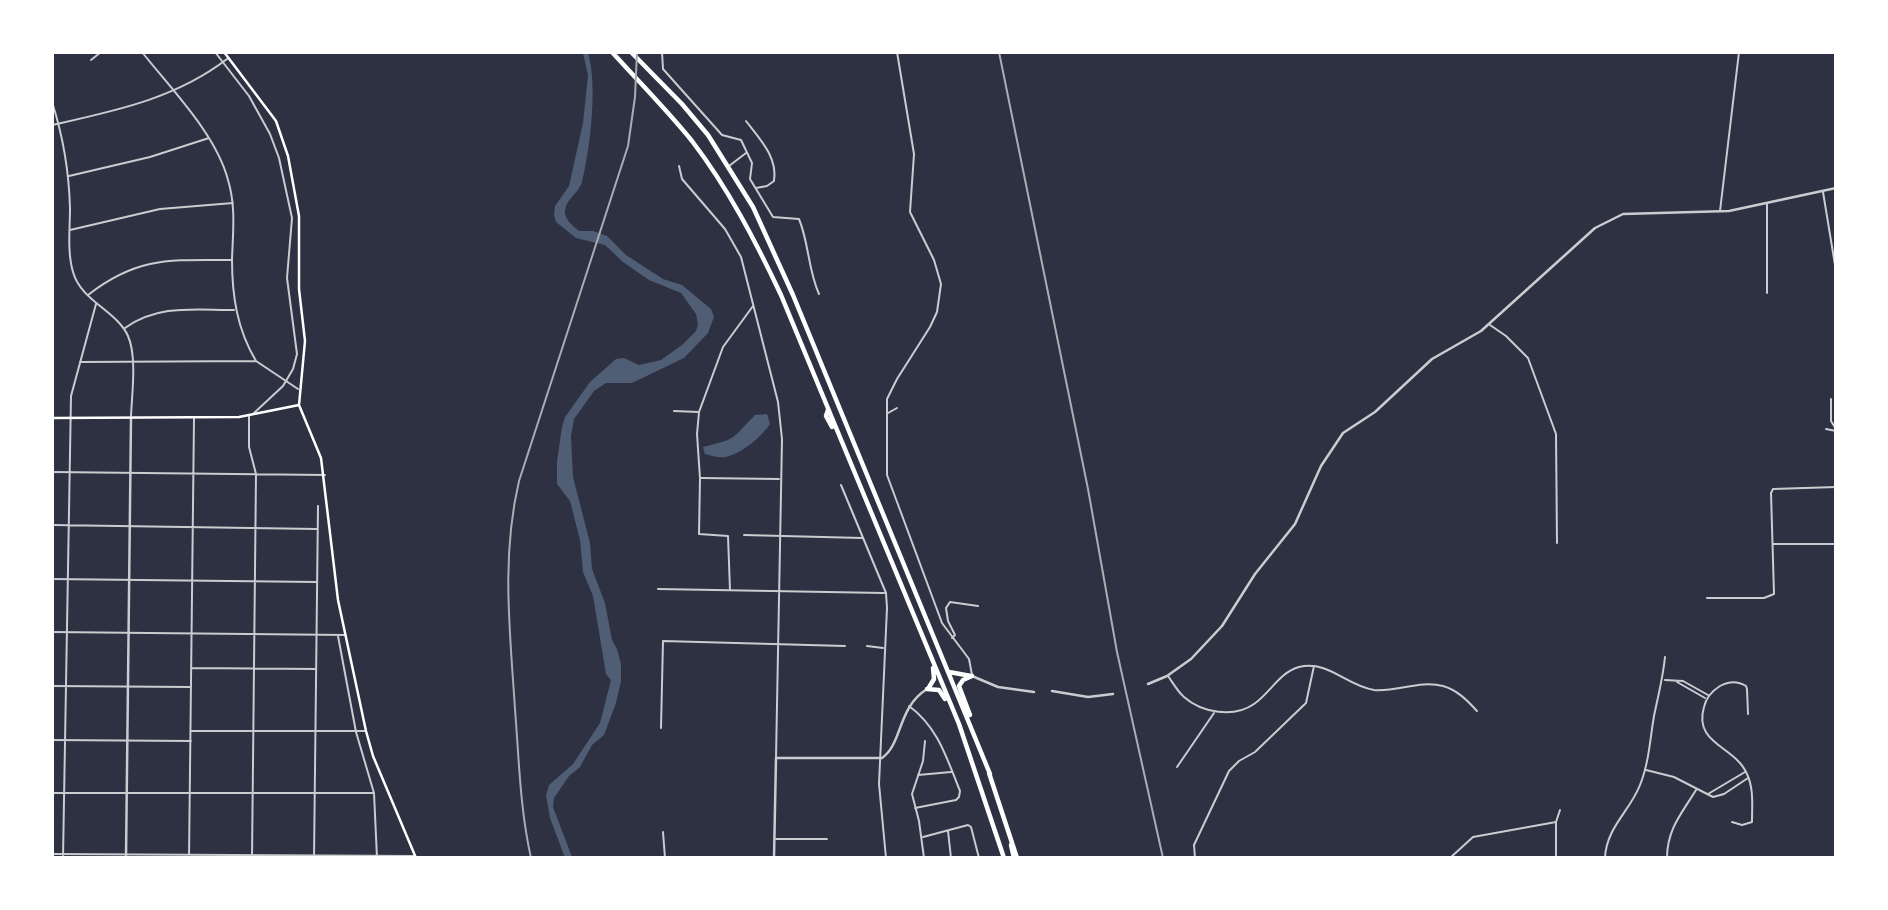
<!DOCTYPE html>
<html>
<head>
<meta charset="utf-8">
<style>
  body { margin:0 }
  #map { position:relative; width:1888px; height:910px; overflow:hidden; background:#2d3142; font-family:"Crimson Pro",serif }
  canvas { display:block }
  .frame { position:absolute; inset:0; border:54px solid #fff; pointer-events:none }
</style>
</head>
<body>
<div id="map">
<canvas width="1888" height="910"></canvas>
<div class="frame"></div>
</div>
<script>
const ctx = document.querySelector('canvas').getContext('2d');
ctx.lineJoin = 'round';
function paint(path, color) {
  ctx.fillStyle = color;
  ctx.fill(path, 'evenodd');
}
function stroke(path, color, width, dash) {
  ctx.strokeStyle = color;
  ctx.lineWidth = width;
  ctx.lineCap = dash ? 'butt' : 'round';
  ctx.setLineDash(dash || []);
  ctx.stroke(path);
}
const water = new Path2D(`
  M583,53H588C598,85 590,149 582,182C579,193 567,198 565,210C564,219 572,225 579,231H593L607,236L626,255L663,279L682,285L711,309L714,317L708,333L684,358L632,383H606L594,391L574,419L571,436L573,477L590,543L592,569L605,603L612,640L617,649L621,664V681L616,703L604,735L592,745L580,767L569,776L554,798L553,807L572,857L565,858L550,818L546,795L549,785L573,764L600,723L611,680L606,674L593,596L583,572L580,540L570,501L557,484V461L562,427L565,417L590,382L616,359L624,358L639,365L661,360L682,345L696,331L698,324L696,314L681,293L649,280L623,262L605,245L576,238L556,222L554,215L555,206L569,186L583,123L588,75Z
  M767,414L770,424C761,437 745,451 729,456C721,459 713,456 705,454L703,447C739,438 730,440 755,415Z`);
const minor = new Path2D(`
  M142,52C171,89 216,134 228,180C236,206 233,232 232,259C232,296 237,329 256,361
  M215,52L249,96L270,134L279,158L292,218L287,278L297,354L293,369L283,386L254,413
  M662,52L663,69L722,135L741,140L752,163L750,179L773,217L799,219C809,243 808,270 819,294
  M897,52L914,154L910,212L934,260L941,284L937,312L930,327L897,379L887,399V475L942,623L969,659L972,675
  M91,60L101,52
  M52,102C63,136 69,173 70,208C70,229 67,251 73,272C81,301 117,311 128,336C137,356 132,394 131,416
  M746,121C759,138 778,157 774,181L767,186L756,188
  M52,125C114,111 175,99 227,59
  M679,166L682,179L725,229L741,257L778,402L782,439L776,758
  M729,166L746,153
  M69,176L150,157L209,138
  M1823,192L1836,271
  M1767,203V293
  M1720,211L1739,52
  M70,230L160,209L233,203
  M88,295C138,256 171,260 231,260
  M1490,325L1506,336L1528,358L1556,434L1557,543
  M125,328C158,304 195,310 234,310
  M80,362L256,361L298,389
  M1831,399V421L1836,429
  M674,411L698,412
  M888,413L897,408
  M249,415V447L256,474L252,858
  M1826,429L1836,431
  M52,472L325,475
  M701,478L779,479
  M841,485L886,593L887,608L879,784L886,858
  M52,525L317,529
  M744,535L862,538
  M1774,544H1836
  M52,579L317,582
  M658,589L884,593
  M730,590L728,536L699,534L700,478L697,434L699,412L723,347L753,306
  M1707,598H1764L1774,594L1771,493L1773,489L1836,487
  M52,632L345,635
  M338,636L356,732L374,793L377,858
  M952,638L955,635L948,621L946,608L950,602L978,606
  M867,646L883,648
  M192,668L316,669
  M1168,676C1173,683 1178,692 1184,697C1202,713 1234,718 1254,704C1270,693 1280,672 1299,667C1329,660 1346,686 1374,690C1397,692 1420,680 1443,686C1457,690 1467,700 1477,711
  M1665,680L1683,681L1708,695
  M1677,682L1705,698
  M52,686L191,687
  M909,706C938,727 947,759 960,791L959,797L956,800L915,808
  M661,728L663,641L845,646
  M192,731H365
  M52,740L191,741
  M1177,767L1214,713
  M1646,770L1674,777L1713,797L1724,794L1748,778
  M918,775L951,772
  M52,793H374
  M1708,794L1745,772
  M1732,822L1742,825L1752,822C1752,806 1754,789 1747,774C1735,746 1693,744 1704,707C1706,698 1712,691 1720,686C1729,681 1738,681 1746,686L1747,689L1748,714
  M948,831L951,858
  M663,832L665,858
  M923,837L968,825L971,827L979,858
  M776,839H827
  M52,854L414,856
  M63,858L71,396L96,304
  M189,858L194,418
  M314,858L318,506
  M924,858L919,821L912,794L923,761L925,741
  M1195,858L1194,845L1229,771L1239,761L1255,752L1306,703L1314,666
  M1450,858L1473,837L1556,822
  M1556,858V822L1560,810
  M1605,858C1606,828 1630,811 1640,785C1649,763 1650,739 1654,716C1658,696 1663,678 1665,657
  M1667,858C1667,829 1682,813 1696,790`);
const tertiary = new Path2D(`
  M972,676L998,687L1034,692
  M1148,684L1167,676L1191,659L1222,626L1255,574L1295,524L1321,466L1343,433L1375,412L1432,359L1481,331L1595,228L1623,214L1729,211L1836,188
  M1052,691L1088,697L1113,694
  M126,858L131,418
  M774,858L776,758H882C903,743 897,708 927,689`);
const secondary = new Path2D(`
  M224,52L276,121L288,156L299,216V289L305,341L299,405L321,458L338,600L366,731L373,756L416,858
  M52,418L239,417L299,405`);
const trunk = new Path2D(`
  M612,52C639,82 667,110 692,141C728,188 756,242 781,295L959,724L1004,858
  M631,52L682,104L708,135L753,207L793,295L990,774
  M828,410L826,416L832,427
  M949,672L971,676
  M927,689L939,690L945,699
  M928,689L934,679L933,668
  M970,715L959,686L963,680L972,676
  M989,773L1017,858
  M1011,845L1014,858`);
const rail = new Path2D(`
  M999,52L1088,489L1117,652L1163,858
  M531,858C520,809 519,759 515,709C510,631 501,558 519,481L628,146L635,97L637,52`);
paint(water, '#4f5d75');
stroke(minor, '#caccd0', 2);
stroke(tertiary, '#caccd0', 2.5);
stroke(secondary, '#fff', 2.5);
stroke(trunk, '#fff', 4.5);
stroke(rail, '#abadb3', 2);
</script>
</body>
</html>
